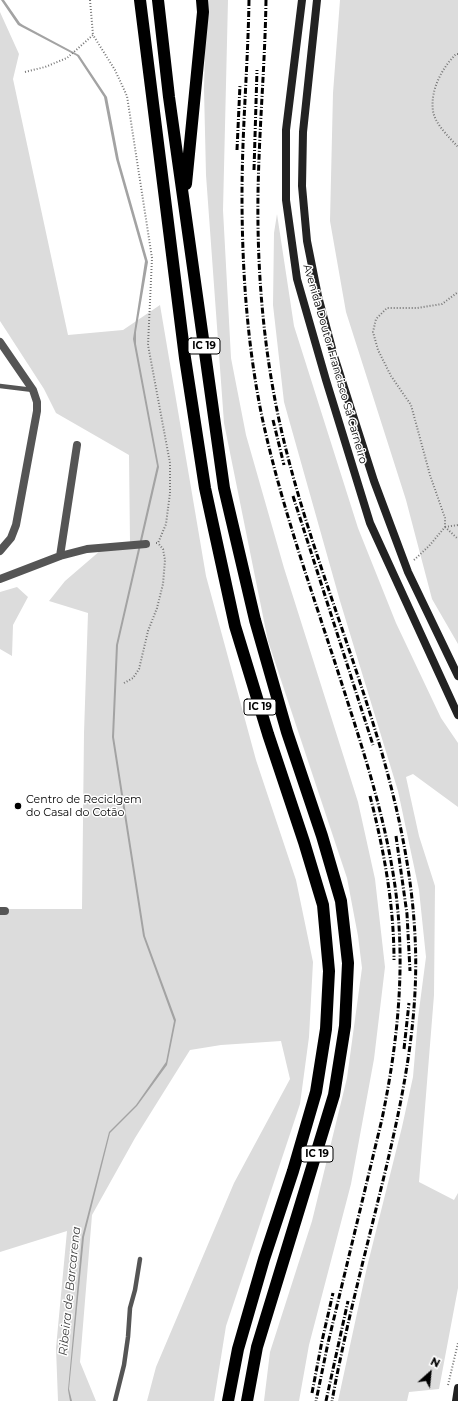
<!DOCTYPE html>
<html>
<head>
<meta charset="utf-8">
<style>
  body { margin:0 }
  #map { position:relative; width:458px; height:1401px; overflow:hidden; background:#fff; font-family:Montserrat,sans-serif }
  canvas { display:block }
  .north { position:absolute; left:410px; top:1353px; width:40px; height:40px; -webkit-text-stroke:3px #fff; paint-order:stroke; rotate:27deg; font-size:11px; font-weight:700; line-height:16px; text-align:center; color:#000 }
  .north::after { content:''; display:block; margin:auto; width:14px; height:18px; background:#000; clip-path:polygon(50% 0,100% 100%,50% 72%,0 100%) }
</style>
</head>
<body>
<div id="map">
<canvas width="458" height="1401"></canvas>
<div class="north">N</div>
</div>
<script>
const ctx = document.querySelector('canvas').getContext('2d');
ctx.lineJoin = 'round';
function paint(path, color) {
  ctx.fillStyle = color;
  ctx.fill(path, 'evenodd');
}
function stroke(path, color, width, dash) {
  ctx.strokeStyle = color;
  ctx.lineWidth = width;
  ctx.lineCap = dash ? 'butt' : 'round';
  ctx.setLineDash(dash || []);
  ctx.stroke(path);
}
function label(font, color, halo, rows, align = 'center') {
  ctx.font = font + ' Montserrat,sans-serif';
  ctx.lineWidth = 3;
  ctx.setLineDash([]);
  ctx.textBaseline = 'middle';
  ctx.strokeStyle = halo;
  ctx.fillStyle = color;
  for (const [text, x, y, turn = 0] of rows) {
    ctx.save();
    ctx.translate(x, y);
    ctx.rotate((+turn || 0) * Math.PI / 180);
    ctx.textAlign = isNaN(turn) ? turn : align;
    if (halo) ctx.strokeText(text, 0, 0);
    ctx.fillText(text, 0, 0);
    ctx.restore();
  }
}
const green = new Path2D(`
  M206,0H228L223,210L231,358L246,435L284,568L358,802L375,879L385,967L374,1059L351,1184L309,1345L299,1401H264L270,1352L312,1221L347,1078L362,968L358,936L347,878L268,641L224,423L206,175L204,89Z
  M340,0H458V644L432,599L406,500L346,312L330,221L333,93Z
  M0,12L19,54L13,79L68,335L123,330L160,305L206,576L256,760L296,880L313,962L309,1037L300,1104L226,1326L214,1401H147L156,1367L234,1183L290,1079L281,1041L221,1045L190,1050L135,1138L92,1215L80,1362L96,1401H58L56,1348L67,1231L0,1252V909H82L84,733L88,613L49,601L65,581L108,544L130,543L129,455L56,413L44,389L0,321Z
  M277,214L294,326L358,528L396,623L441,718L458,743V807L413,774L406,777L419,836L435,886L434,995L419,1182L454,1200L458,1193V1288L439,1389L409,1392L407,1401H338L367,1267L402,1127L413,1077L418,1018L426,957L419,890L398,791L340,601L284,402L273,305L274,233Z
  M17,587L28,597L13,625L12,656L0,649V592Z`);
const water = new Path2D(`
  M1,0H4L20,23L23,25L79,55L107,97L119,160L148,262L136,332V344L159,467L118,645L114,737L145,936L176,1020L167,1065L137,1106L110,1133L84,1237L69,1389L72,1401H70L68,1390L82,1237L109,1132L136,1105L166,1062L174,1021L143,936L112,737L116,645L157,466L133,339L145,261L116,159L104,97L77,56L18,25Z`);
const path = new Path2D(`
  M90,0L93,35
  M458,54H456C442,68 430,90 433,111C435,124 449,137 458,147
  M25,72L45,67L67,58L93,35L115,70L127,96L152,258L148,345L170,463V493L166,524L158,543H155
  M445,527L458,539
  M445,527L458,525
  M414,560L429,546L445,527V518L430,475L411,405L391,376L378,350L373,332L376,319L387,308H417L442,304L458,292
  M124,683L133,678L139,669L148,631L157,608L163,584L165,560L163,549L158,543
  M448,1385L458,1343`);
const lane = new Path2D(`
  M0,386L33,390
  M115,1401L124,1365L128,1337L130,1308L135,1290L140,1259`);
const street = new Path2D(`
  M0,342L33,390L37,402V411L16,525L11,538L0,551
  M60,556L77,445
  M0,579L60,556L87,549L146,544
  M0,911H5`);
const secondary = new Path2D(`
  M302,0L286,130V200L297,279L326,380L370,523L458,715
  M317,0L303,132L302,186L307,241L318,296L334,356L374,481L408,572L458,676
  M456,1401L458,1388`);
const highway = new Path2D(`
  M140,0L185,358L205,488L235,626L268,734L304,842L323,905L329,971L326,1029L316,1092L293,1171L264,1259L238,1349L228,1401
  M158,0L169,97L224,488L255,620L287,732L322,836L341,901L348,963L345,1026L334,1095L257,1347L247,1401
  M186,184L203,12L202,0`);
const rail = new Path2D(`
  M249,0C248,65 242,130 242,195C242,269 247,344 262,417C283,514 318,608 348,703C367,762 386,823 395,886C406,965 398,1041 382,1119L328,1343L316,1401
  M266,0C265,65 259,129 258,194C257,268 263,343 278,415C315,590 406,755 415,936C420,1027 399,1116 377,1205C361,1270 344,1335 332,1401
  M237,150L240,85
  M254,170L257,70
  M273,420L284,465
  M293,496L373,745
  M370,796C384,850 394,905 394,960
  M396,836L407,914L410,971
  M404,1049L409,1003
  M312,1393L322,1341L333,1293
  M326,1401L348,1301`);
const markers = [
  [18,806,4,"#000"]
];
const shields = [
  [204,346,32],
  [260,707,32],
  [317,1154,32]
];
const shieldNames = [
  ["IC 19",204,346],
  ["IC 19",260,707],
  ["IC 19",317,1154]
];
const streetNames = [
  ["Avenida Doutor Francisco Sá Carneiro",335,364,74]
];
const poiNames = [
  ["Centro de Reciclgem",26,800],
  ["do Casal do Cotão",26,813]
];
const waterNames = [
  ["Ribeira de Barcarena",70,1291,-84]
];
paint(green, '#dcdcdc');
paint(water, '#a3a3a3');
stroke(path, '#777', 2, [1, 2]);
stroke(lane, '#555', 4.5);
stroke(street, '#555', 8);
stroke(secondary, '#222', 8);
stroke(highway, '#000', 12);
stroke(rail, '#000', 3, [6, 2, 1, 2]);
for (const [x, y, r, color] of markers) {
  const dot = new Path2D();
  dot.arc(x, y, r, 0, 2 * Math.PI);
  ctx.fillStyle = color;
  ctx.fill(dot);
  stroke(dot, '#fff', 1.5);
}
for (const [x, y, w] of shields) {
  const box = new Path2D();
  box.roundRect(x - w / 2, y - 8, w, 16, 3);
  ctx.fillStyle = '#fff';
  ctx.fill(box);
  stroke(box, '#000', 1);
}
label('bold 10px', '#000', null, shieldNames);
label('11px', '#000', '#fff', streetNames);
label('11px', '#000', '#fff', poiNames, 'left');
label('italic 12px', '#444', '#fff', waterNames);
</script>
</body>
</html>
